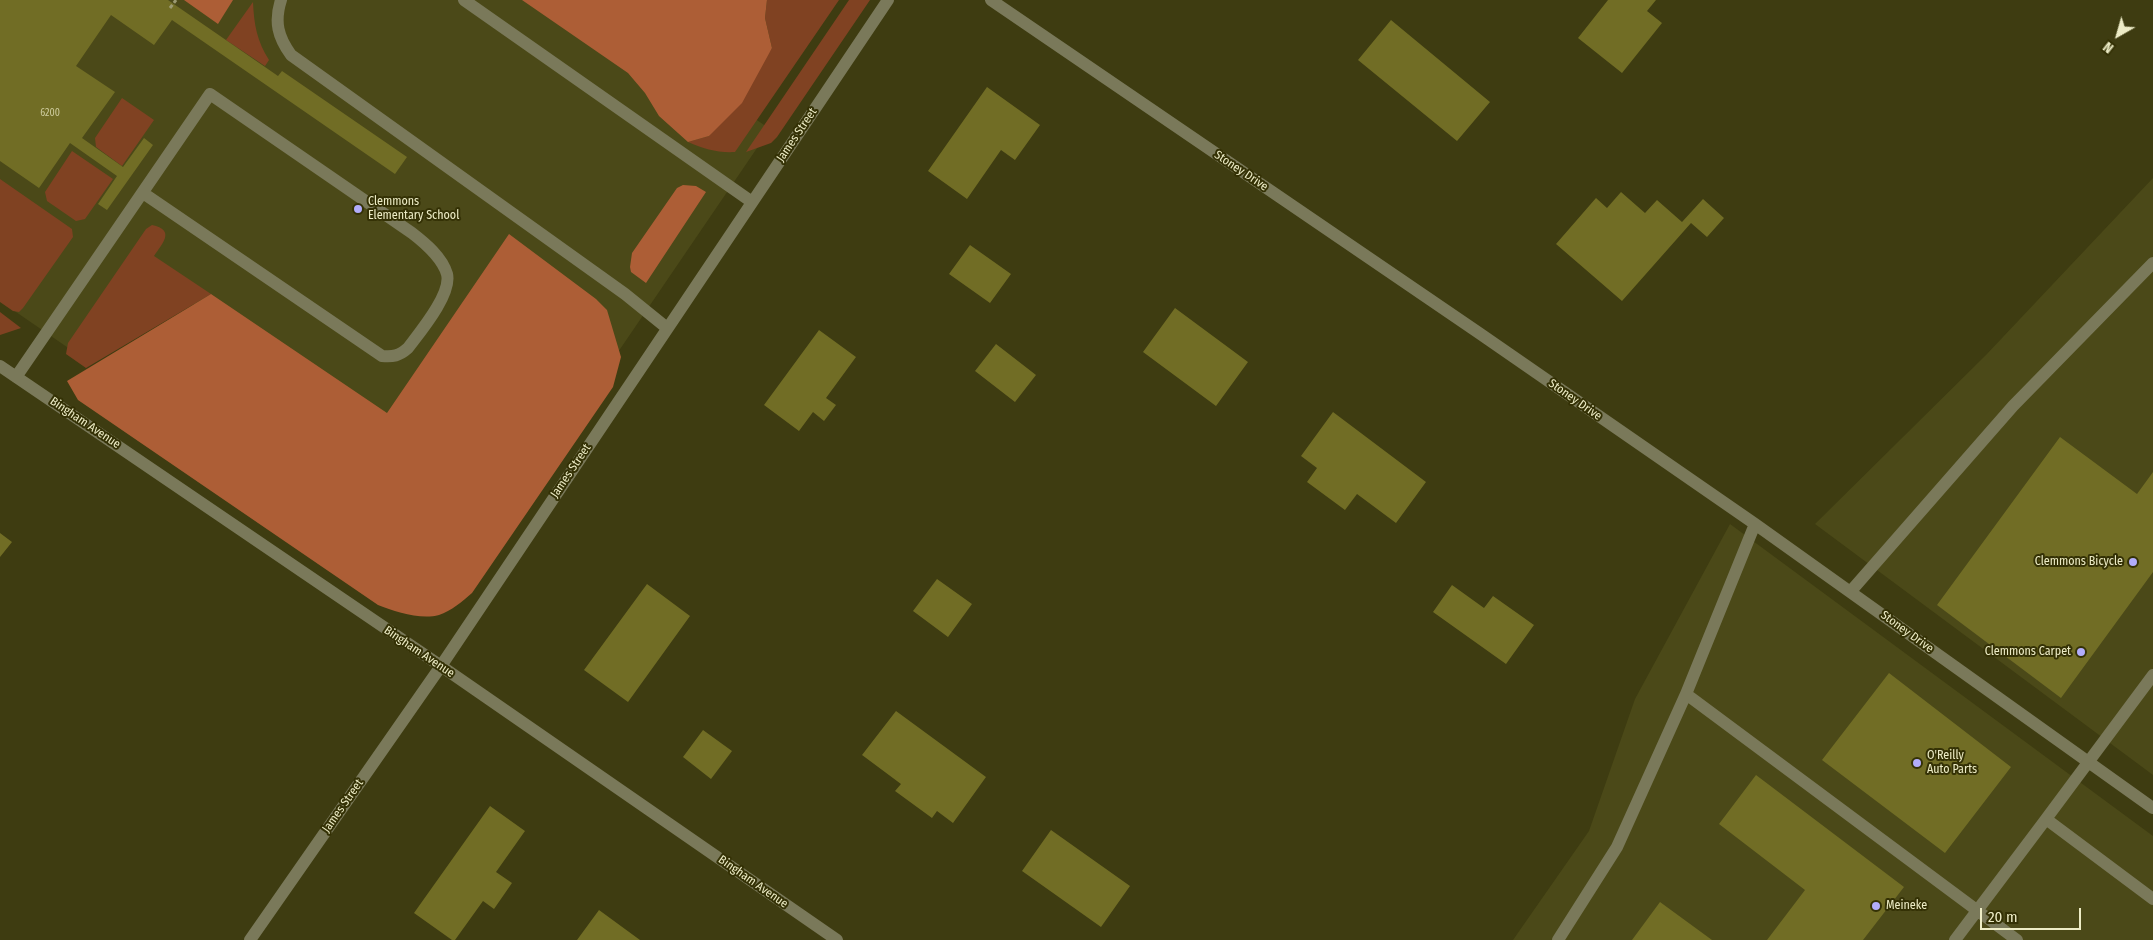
<!DOCTYPE html>
<html>
<head>
<meta charset="utf-8">
<style>
  body { margin:0 }
  #map { position:relative; width:2153px; height:940px; overflow:hidden; background:#3e3c11; font-family:"Fira Sans Condensed",sans-serif }
  canvas { display:block }
  .north { position:absolute; left:2093px; top:10px; width:50px; height:50px; -webkit-text-stroke:4px #343105; paint-order:stroke; rotate:218deg; font-size:14px; font-weight:700; line-height:20px; text-align:center; color:#edecc6 }
  .north::after { content:''; display:block; margin:auto; width:18px; height:22px; background:#edecc6; clip-path:polygon(50% 0,100% 100%,50% 72%,0 100%) }
  .scale { position:absolute; left:1980px; top:908px; width:101px; height:22px; box-sizing:border-box; border:2px solid #edecc6; border-top:0; padding-left:6px; font-size:15px; line-height:18px; white-space:nowrap; color:#edecc6; -webkit-text-stroke:4px #343105; paint-order:stroke }
</style>
</head>
<body>
<div id="map">
<canvas width="2153" height="940"></canvas>
<div class="north">N</div>
<div class="scale">20 m</div>
</div>
<script>
const ctx = document.querySelector('canvas').getContext('2d');
ctx.lineJoin = 'round';
function paint(path, color) {
  ctx.fillStyle = color;
  ctx.fill(path, 'evenodd');
}
function stroke(path, color, width, dash) {
  ctx.strokeStyle = color;
  ctx.lineWidth = width;
  ctx.lineCap = dash ? 'butt' : 'round';
  ctx.setLineDash(dash || []);
  ctx.stroke(path);
}
function label(font, color, halo, rows, align = 'center') {
  ctx.font = font + ' "Fira Sans Condensed",sans-serif';
  ctx.lineWidth = 4;
  ctx.setLineDash([]);
  ctx.textBaseline = 'middle';
  ctx.strokeStyle = halo;
  ctx.fillStyle = color;
  for (const [text, x, y, turn = 0] of rows) {
    ctx.save();
    ctx.translate(x, y);
    ctx.rotate((+turn || 0) * Math.PI / 180);
    ctx.textAlign = isNaN(turn) ? turn : align;
    if (halo) ctx.strokeText(text, 0, 0);
    ctx.fillText(text, 0, 0);
    ctx.restore();
  }
}
const built = new Path2D(`
  M0,0H581L770,129L614,358L396,439L141,269L80,356L0,301Z
  M2153,178V775L1815,524L1986,355Z
  M1730,524L2153,836V940H1513L1589,831L1635,699Z`);
const green = new Path2D(`
  M767,0H839L735,152C718,153 704,149 688,142L709,136L772,48L765,18Z
  M849,0H870L777,137L771,143L746,152Z
  M253,2C254,25 257,41 269,60L265,66L226,40Z
  M122,98L154,120L122,166L96,147L95,138Z
  M72,151L113,179L85,219L76,221L47,201L45,192Z
  M0,179L72,229L73,237L23,308L19,312L13,311L0,302Z
  M152,225C176,230 162,244 154,256L211,294L86,368L66,354L68,343L146,229Z
  M0,312L21,328L0,335Z`);
const forest = new Path2D(`
  M184,0H233L218,24Z
  M522,0H767L765,18L772,48L742,103L709,136L688,142L659,116L645,93L628,73Z
  M683,185L696,186L706,192L646,283L631,272L630,267L632,253L677,188Z
  M509,234L596,299L607,310L621,357L613,387L472,593C463,601 451,611 439,615C421,620 395,612 378,605L78,400L67,381L211,294L387,413Z`);
const building = new Path2D(`
  M0,0H168L278,76L282,71L407,157L395,174L172,20L154,45L111,15L76,66L115,92L82,138L123,167L144,138L153,145L107,210L98,204L117,176L70,143L39,188L0,161Z
  M1608,0H1656L1647,11L1662,23L1622,73L1578,38Z
  M1391,20L1490,102L1457,141L1358,60Z
  M987,87L1040,125L1015,160L1001,150L967,199L928,171Z
  M1621,192L1645,213L1657,200L1682,222L1703,199L1724,218L1707,237L1691,223L1622,301L1556,244L1596,198L1607,208Z
  M970,245L1011,274L990,303L949,274Z
  M1175,308L1248,362L1216,406L1143,352Z
  M819,330L856,357L826,398L836,405L824,421L813,412L799,431L764,405Z
  M996,344L1036,375L1015,402L975,371Z
  M1333,412L1426,482L1396,523L1357,494L1345,510L1307,482L1317,468L1301,456Z
  M2060,437L2137,494L2153,472V572L2061,698L1937,605Z
  M0,533L12,542L0,557Z
  M937,579L972,604L948,637L913,611Z
  M647,584L690,616L628,702L584,670Z
  M1452,585L1484,608L1493,596L1534,625L1506,664L1433,612Z
  M1889,673L2011,767L1945,853L1822,760Z
  M896,711L986,777L953,823L937,811L932,818L895,791L901,784L862,755Z
  M703,730L732,751L711,779L683,757Z
  M1756,775L1904,887L1863,940H1767L1805,890L1719,824Z
  M490,806L525,831L496,872L512,883L494,909L483,901L455,940H452L414,913Z
  M1051,830L1130,886L1101,927L1022,871Z
  M1660,902L1712,940H1632Z
  M599,910L640,940H577Z`);
const path = new Path2D(`
  M170,8L176,0`);
const minor = new Path2D(`
  M281,0C274,22 278,37 291,55L625,294L667,328
  M464,0L752,202
  M991,0L1479,333L1755,524L2153,808
  M0,366L441,666L837,940
  M16,377L210,94L412,233C425,243 442,257 447,274C452,294 420,332 408,348C399,356 393,357 382,356L143,193
  M1755,524L1686,694L2017,940
  M1851,591L2013,406L2153,263
  M2046,819L2153,675
  M250,940L441,666L888,0
  M1558,940L1617,847L1686,694
  M1955,940L2046,819L2153,899`);
const markers = [
  [358,209,5,"#b2adfa"],
  [2133,562,5,"#b2adfa"],
  [2081,652,5,"#b2adfa"],
  [1917,763,5,"#b2adfa"],
  [1876,906,5,"#b2adfa"]
];
const numberNames = [
  ["6200",50,113]
];
const streetNames = [
  ["James Street",797,135,-56],
  ["Stoney Drive",1241,171,34],
  ["Stoney Drive",1575,400,35],
  ["Bingham Avenue",85,423,34],
  ["James Street",571,471,-56],
  ["Stoney Drive",1907,632,36],
  ["Bingham Avenue",419,652,34],
  ["James Street",343,806,-55],
  ["Bingham Avenue",753,882,35]
];
const poiNames = [
  ["Clemmons",368,202],
  ["Elementary School",368,216],
  ["Clemmons Bicycle",2123,562,"right"],
  ["Clemmons Carpet",2071,652,"right"],
  ["O'Reilly",1927,756],
  ["Auto Parts",1927,770],
  ["Meineke",1886,906]
];
paint(built, '#4b4918');
paint(green, '#804222');
paint(forest, '#ad5e36');
paint(building, '#716d25');
stroke(path, '#9c9a72', 3, [4, 2.5]);
stroke(minor, '#7a795a', 12);
for (const [x, y, r, color] of markers) {
  const dot = new Path2D();
  dot.arc(x, y, r, 0, 2 * Math.PI);
  ctx.fillStyle = color;
  ctx.fill(dot);
  stroke(dot, '#343105', 2);
}
label('10px', '#cecc9e', null, numberNames);
label('12px', '#edecc6', '#343105', streetNames);
label('12px', '#edecc6', '#343105', poiNames, 'left');
</script>
</body>
</html>
